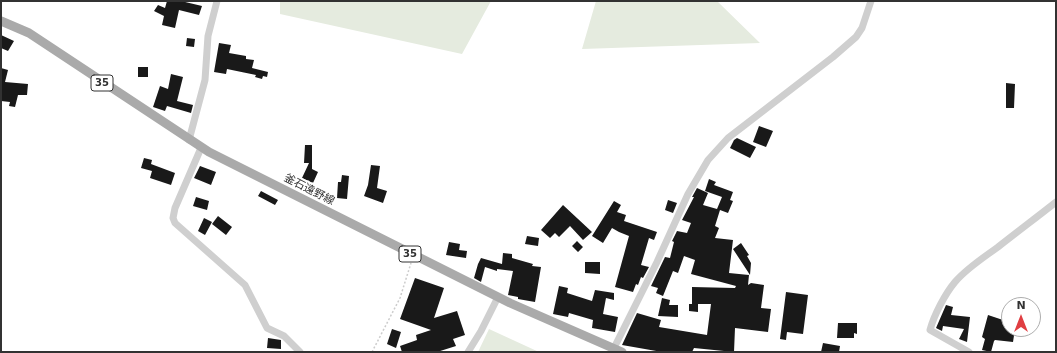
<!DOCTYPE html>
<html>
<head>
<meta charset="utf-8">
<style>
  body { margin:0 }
  #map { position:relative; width:1057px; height:353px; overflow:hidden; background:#fff; font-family:"DejaVu Sans",sans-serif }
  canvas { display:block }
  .frame { position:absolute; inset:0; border:2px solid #323232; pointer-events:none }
  .north { position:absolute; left:1001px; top:297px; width:40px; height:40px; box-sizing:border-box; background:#fff; border:1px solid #adadad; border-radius:50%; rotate:0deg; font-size:11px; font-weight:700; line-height:16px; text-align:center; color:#323232 }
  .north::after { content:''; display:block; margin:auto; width:14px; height:18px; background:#e03e42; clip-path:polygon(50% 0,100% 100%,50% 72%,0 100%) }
</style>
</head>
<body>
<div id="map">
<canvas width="1057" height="353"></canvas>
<div class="frame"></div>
<div class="north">N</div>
</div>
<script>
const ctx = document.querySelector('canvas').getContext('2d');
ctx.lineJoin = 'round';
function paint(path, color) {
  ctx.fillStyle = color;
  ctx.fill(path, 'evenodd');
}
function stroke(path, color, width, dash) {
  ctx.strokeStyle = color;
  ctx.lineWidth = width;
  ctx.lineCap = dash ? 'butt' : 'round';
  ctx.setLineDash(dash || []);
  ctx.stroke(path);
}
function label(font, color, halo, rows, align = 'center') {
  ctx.font = font + ' "DejaVu Sans","Noto Sans JP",sans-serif';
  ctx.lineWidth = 4;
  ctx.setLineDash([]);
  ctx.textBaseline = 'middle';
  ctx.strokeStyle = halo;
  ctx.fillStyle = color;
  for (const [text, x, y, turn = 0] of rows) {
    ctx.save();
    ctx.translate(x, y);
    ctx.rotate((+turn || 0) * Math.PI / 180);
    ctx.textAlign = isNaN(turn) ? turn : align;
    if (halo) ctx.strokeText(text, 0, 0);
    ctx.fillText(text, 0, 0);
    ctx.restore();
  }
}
const green = new Path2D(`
  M280,1H491L462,54L280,14Z
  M596,1H717L760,43L582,49Z
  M489,329L539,352H478Z`);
const building = new Path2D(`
  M167,1H181L202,6L199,15L179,10L175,28L162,25L164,16L154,11L158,5L165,8Z
  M1,35L14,41L8,51L1,48Z
  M187,38L195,39L194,47L186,46Z
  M219,43L231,45L229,53L246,56V59L254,60L252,68L268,72L267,77L263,76L262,79L255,77L256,75L227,69L226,74L214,72Z
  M138,67H148V77H138Z
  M1,68L8,70L5,82L28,84L27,95H18L15,107L9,106L10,102L1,101Z
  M171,74L183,77L177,101L193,105L191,113L167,106L165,111L153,107L160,86L168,89Z
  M1006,83L1015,84L1014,108H1006Z
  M759,126L773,131L766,147L753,142Z
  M737,138L756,147L750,158L730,148L734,140Z
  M305,145H312V169L318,172L313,183L302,178L309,163H304Z
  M144,158L152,160L151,164L175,173L171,185L150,178L152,171L141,168Z
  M371,165L380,166L377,188L387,191L383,203L364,196L368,185Z
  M200,166L216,172L211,185L194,178Z
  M342,175L349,176L347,199L337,198L338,182H341Z
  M709,179L716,182L714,185L733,192L730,200L733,201L728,213L720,210L715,226L719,228L715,238L733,240L729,273L749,275L748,285L751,283L764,285L761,308L771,309L768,332L735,328L734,352L694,348L692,352H662L622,345L637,313L661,320L659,327L707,335L711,304H698V312L689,311V304H692V287L735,288L736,286L691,274L695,260L684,256L678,273L673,271L663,296L656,293L658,288L651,286L665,257L670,258L674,242L672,241L677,231L687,233L691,223L682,220L694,197H692L697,188L708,193L703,205L717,209L722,197L705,191Z
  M261,191L278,200L275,205L258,196Z
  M196,197L209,201L207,210L193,206Z
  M668,200L677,203L673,213L665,210Z
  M614,201L621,205L617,212L626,215L624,221L657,232L654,240L649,238L641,265L649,267L643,278L641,277L638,285L636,284L633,292L615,287L629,236L619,232L612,228L603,243L592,236Z
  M563,205L592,232L583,240L570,226L559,237L555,233L550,238L541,230Z
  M218,216L232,227L226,235L212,224Z
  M204,218L212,222L205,235L198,231Z
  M527,236L539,238L538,246L525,244Z
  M577,241L583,247L578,252L572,246Z
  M449,242L460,244L459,250L467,251L466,258L446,255Z
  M741,243L749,255L747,256L751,263L750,275L733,249Z
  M503,253L512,254V258L533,264L532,266L541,267L535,302L518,299V297L508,295L513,271L497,269V271L485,267L481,282L474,278L478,264L481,258L502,264Z
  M585,262H600V274L585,273Z
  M415,278L444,288L434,318L457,311L465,335L453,339L456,346L437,352H402L400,346L417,340L416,335L431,330L400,319Z
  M559,286L568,288L567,293L592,301L595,290L614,293V300L606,298L603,314L618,317L615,332L592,328L593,320L569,313L568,317L553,314Z
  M786,292L808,295L803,334L787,332L786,340L780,339Z
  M662,298L670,300L669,305H678V317L658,316Z
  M946,305L953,307L951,315L970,317L967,342L959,339L964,329L943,326L942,331L936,328Z
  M988,315L1009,322V329H1015L1013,342L995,340L994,341L991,352L982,350L985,339L982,337Z
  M838,323H857V334L854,333V338H837Z
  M392,329L401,332L396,348L387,344Z
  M268,338L281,340V349L267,348Z
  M823,343L840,346L839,352H821Z`);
const path = new Path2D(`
  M372,352L400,298L411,263`);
const minor = new Path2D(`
  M189,140L205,80L208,36L217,1
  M201,148L175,208L173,218L175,223L245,285L267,328L284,336L300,352
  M468,352L481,331L498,297
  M612,352L657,262L688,194L708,160L728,138L833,57L856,37L862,28L871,1
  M969,352L930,330C934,315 945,294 955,282C967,268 983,258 998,247C1017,232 1037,217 1056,202`);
const major = new Path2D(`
  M1,21L29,33L209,152L510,303L622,352`);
const shields = [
  [102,83,22],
  [410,254,22]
];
const shieldNames = [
  ["35",102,83],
  ["35",410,254]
];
const streetNames = [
  ["釜石遠野線",309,190,27]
];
paint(green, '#e5ebdf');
paint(building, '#191919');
stroke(path, '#ccc', 1.5, [2, 2]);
stroke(minor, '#cfcfcf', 7);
stroke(major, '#aaa', 9);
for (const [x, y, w] of shields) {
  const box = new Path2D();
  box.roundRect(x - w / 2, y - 8, w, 16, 3);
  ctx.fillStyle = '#fff';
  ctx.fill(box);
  stroke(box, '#323232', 1);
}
label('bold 10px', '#323232', null, shieldNames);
label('11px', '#323232', '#fff', streetNames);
</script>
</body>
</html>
